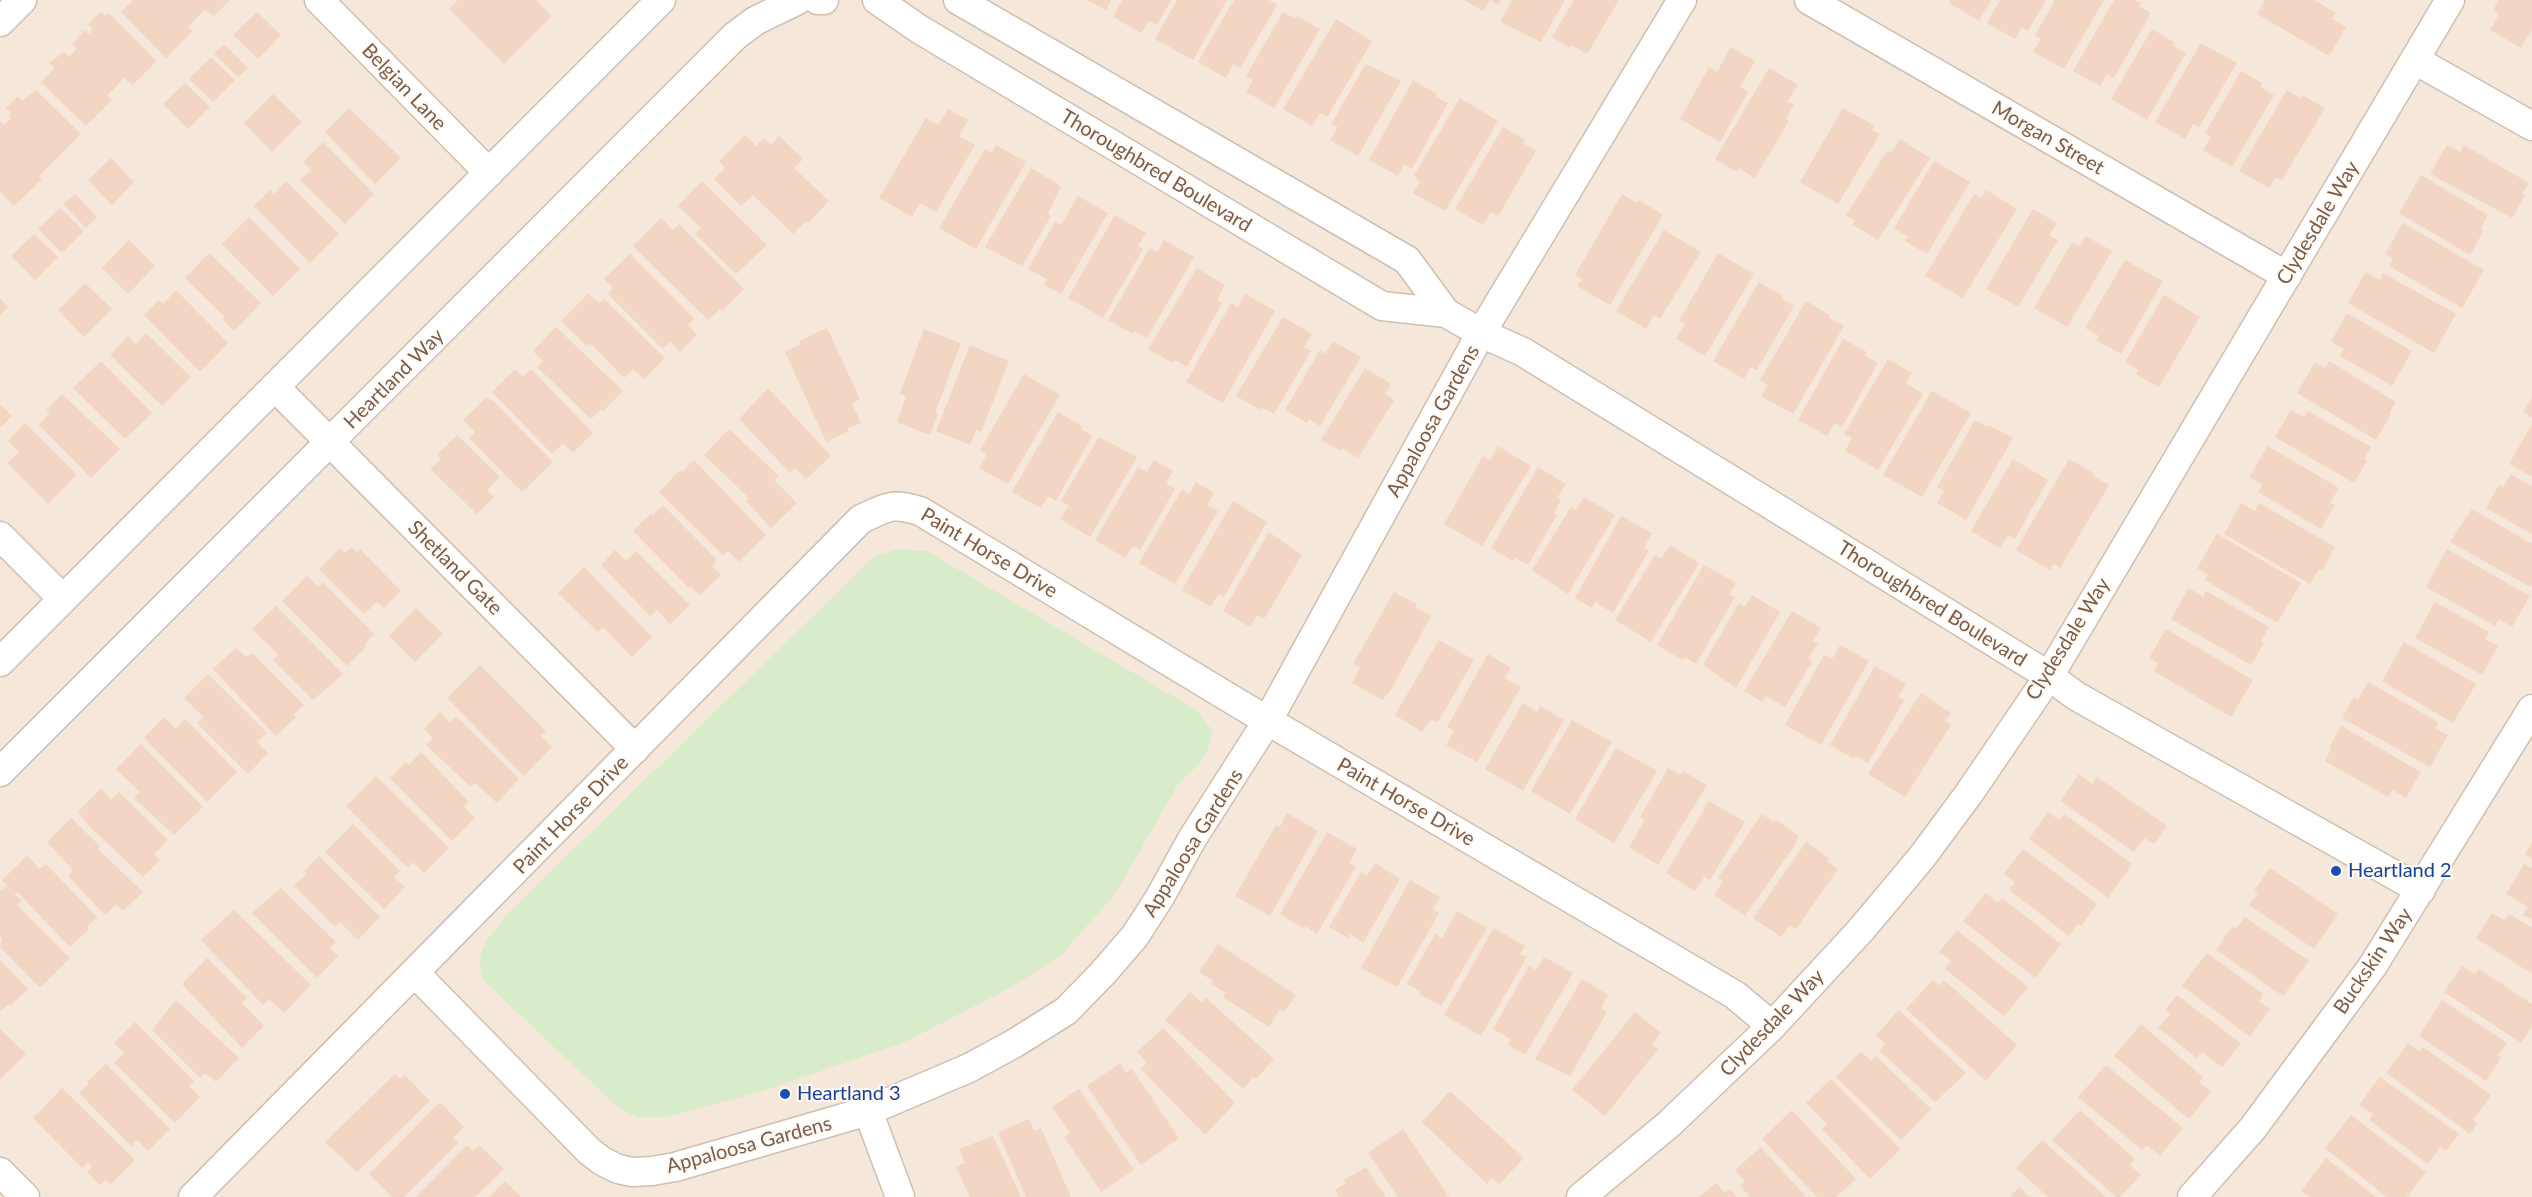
<!DOCTYPE html>
<html>
<head>
<meta charset="utf-8">
<style>
  body { margin:0 }
  canvas { display:block; background:#fdf6ec }
</style>
</head>
<body>
<canvas width="2532" height="1197"></canvas>
<script>
const ctx = document.querySelector('canvas').getContext('2d');
ctx.lineJoin = 'round';
function paint(path, color) {
  ctx.fillStyle = color;
  ctx.fill(path, 'evenodd');
}
function stroke(path, color, width, dash) {
  ctx.strokeStyle = color;
  ctx.lineWidth = width;
  ctx.lineCap = dash ? 'butt' : 'round';
  ctx.setLineDash(dash || []);
  ctx.stroke(path);
}
function label(font, color, halo, rows, align = 'center') {
  ctx.font = font + ' Lato,sans-serif';
  ctx.lineWidth = 4.5;
  ctx.setLineDash([]);
  ctx.textBaseline = 'middle';
  ctx.strokeStyle = halo;
  ctx.fillStyle = color;
  for (const [text, x, y, turn = 0] of rows) {
    ctx.save();
    ctx.translate(x, y);
    ctx.rotate((+turn || 0) * Math.PI / 180);
    ctx.textAlign = isNaN(turn) ? turn : align;
    if (halo) ctx.strokeText(text, 0, 0);
    ctx.fillText(text, 0, 0);
    ctx.restore();
  }
}
const residential = new Path2D(`
  M0,0H2532V1197H0Z`);
const green = new Path2D(`
  M899,549L927,551L1198,711L1212,730C1210,755 1198,767 1179,782L1115,894L1061,955L1010,988L901,1044L759,1092L667,1117H637L620,1109L484,981C473,950 488,940 506,915L875,556Z`);
const building = new Path2D(`
  M133,0H230L214,16L204,10L188,27L193,31L166,58L121,12Z
  M458,0H536L552,16L504,64L449,9Z
  M1087,0H1111L1106,10Z
  M1122,0H1171L1157,25L1149,21L1141,33L1113,17Z
  M1177,0H1227L1193,60L1155,39Z
  M1234,0H1269L1277,5L1240,68L1233,64L1226,78L1198,62Z
  M1464,0H1501L1498,5L1490,0L1483,11Z
  M1512,0H1565L1541,42L1500,22Z
  M1574,0H1619L1587,54L1572,45L1570,48L1552,37Z
  M1951,0H1991L1979,21L1949,3Z
  M2000,0H2046L2028,31L2022,28L2015,39L1987,23Z
  M2055,0H2104L2064,69L2033,52L2041,39L2035,35Z
  M2114,0H2135L2141,3L2139,6L2151,13L2114,78L2107,74L2100,86L2073,71Z
  M2265,0H2314L2336,13L2332,19L2346,27L2329,56L2257,14Z
  M2499,0H2532V29L2521,48L2490,30L2499,14L2493,10Z
  M101,11L105,16L109,13L157,61L133,85L124,78L107,96L112,100L86,126L41,82L55,68L49,63L64,52L69,57L77,49L72,44L85,30L89,34L93,29L88,24Z
  M257,12L281,35L258,59L233,35Z
  M1283,12L1296,19L1297,16L1320,29L1274,108L1246,92L1253,80L1246,76Z
  M1336,19L1372,41L1327,117L1320,113L1312,126L1283,109Z
  M2152,29L2174,42L2173,46L2186,53L2147,120L2111,99Z
  M2201,43L2237,63L2199,127L2193,124L2185,139L2155,122Z
  M224,44L248,68L238,77L214,54Z
  M1731,47L1755,61L1740,87L1748,92L1720,142L1680,119L1709,67L1717,72Z
  M211,57L235,80L213,102L189,79Z
  M1366,64L1401,81L1358,156L1330,140L1338,127L1331,124Z
  M1769,68L1798,85L1787,102L1794,104L1786,119L1789,121L1755,178L1739,168L1737,172L1715,159Z
  M2241,71L2262,83L2260,87L2274,95L2232,167L2203,150L2211,137L2205,133Z
  M1413,80L1437,94L1436,97L1448,103L1412,169L1404,164L1398,176L1369,160Z
  M185,83L210,107L188,129L163,104Z
  M36,90L81,134L39,176L42,179L14,206L0,192V121L4,125L11,118L8,116L11,113L6,108L18,96L22,101Z
  M2287,90L2300,98L2302,95L2325,108L2282,180L2276,177L2269,188L2239,171Z
  M273,94L302,122L272,152L244,123Z
  M1460,98L1498,121L1445,211L1413,193L1420,183L1414,175Z
  M349,108L401,158L375,184L325,132Z
  M1843,108L1875,126L1872,130L1880,134L1838,204L1800,182Z
  M948,109L968,120L959,136L975,145L936,212L920,203L912,217L879,198L926,118L938,125Z
  M1503,127L1525,140L1523,143L1536,151L1498,216L1491,212L1483,225L1455,209Z
  M745,135L756,146L764,138L771,145L779,136L803,159L794,168L829,201L808,223L806,221L793,234L753,195L741,206L714,179L725,168L719,161Z
  M1900,139L1930,158L1878,240L1852,224L1855,221L1846,215L1887,151L1891,153Z
  M323,142L374,194L345,224L300,180L311,170L303,162Z
  M996,145L1026,162L976,249L939,228L985,149L992,153Z
  M2447,145L2460,152L2464,145L2529,183L2522,194L2525,196L2512,218L2430,174Z
  M111,158L134,182L112,205L88,180Z
  M1934,161L1970,182L1927,254L1905,241L1908,237L1894,228Z
  M1031,168L1061,186L1048,214L1051,216L1022,266L985,247Z
  M2421,175L2488,215L2481,228L2484,230L2470,255L2399,213Z
  M286,181L339,234L310,263L254,206L270,190L274,194Z
  M702,181L767,245L736,274L695,234L701,228L678,206Z
  M1986,190L2017,209L1963,298L1925,276L1974,194L1981,198Z
  M75,194L97,217L86,228L63,204Z
  M1622,194L1637,203L1639,200L1663,215L1610,305L1577,286L1582,279L1575,275Z
  M1078,196L1108,213L1061,294L1044,285L1047,279L1028,269L1055,222L1061,225Z
  M60,208L84,231L62,253L38,229Z
  M2033,209L2057,223L2049,235L2058,240L2018,307L1986,289Z
  M1115,215L1146,233L1138,246L1143,249L1103,318L1068,298Z
  M249,217L300,269L273,296L222,244Z
  M661,218L673,230L679,224L744,289L722,311L720,309L708,320L633,246Z
  M2403,223L2484,270L2462,308L2389,266L2393,259L2385,254Z
  M1664,230L1701,252L1660,319L1654,315L1646,329L1616,311Z
  M34,234L58,257L35,280L11,256Z
  M2086,236L2112,251L2067,327L2034,308L2072,242L2080,246Z
  M129,240L155,266L128,294L102,268Z
  M1164,240L1194,257L1147,338L1134,331L1133,334L1108,320L1150,248L1157,252Z
  M209,253L261,303L234,331L223,320L225,317L185,278Z
  M1718,253L1754,274L1705,356L1676,339L1685,324L1679,321Z
  M630,254L694,318L688,325L697,335L680,352L670,342L663,349L608,294L613,288L604,279Z
  M2125,260L2163,281L2121,354L2096,340L2099,336L2085,328Z
  M1197,268L1225,285L1217,300L1222,303L1187,367L1175,360L1173,363L1148,349Z
  M2366,272L2380,280L2383,273L2456,314L2434,353L2348,303Z
  M1759,282L1783,296L1782,299L1794,306L1757,370L1751,367L1744,379L1713,361Z
  M85,283L112,309L84,337L58,310Z
  M176,290L228,343L200,372L144,315L159,300L163,304Z
  M588,294L600,303L604,299L665,358L644,379L633,369L624,378L590,343L587,346L561,321Z
  M1245,294L1275,311L1223,403L1186,382L1231,303L1238,307Z
  M2164,295L2200,317L2159,387L2136,374L2138,370L2125,362Z
  M0,298L8,307L0,315Z
  M1806,301L1830,315L1829,318L1844,326L1793,414L1761,396L1768,385L1760,380Z
  M2347,313L2412,351L2392,386L2340,356L2344,349L2331,342Z
  M1283,317L1312,334L1304,347L1311,351L1274,414L1261,407L1260,410L1236,396Z
  M556,327L623,391L603,411L601,409L591,419L537,367L543,361L533,351Z
  M827,328L860,399L852,403L861,423L848,428L849,431L826,442L785,352L800,344L799,341Z
  M924,329L961,343L935,413L938,414L930,435L897,422L906,396L900,394Z
  M146,333L191,377L162,406L110,355L128,336L136,344Z
  M1843,339L1867,352L1865,356L1878,363L1842,427L1835,423L1827,436L1798,420Z
  M1333,341L1361,357L1320,426L1309,419L1307,423L1285,410L1320,350L1326,354Z
  M970,345L1009,361L981,432L976,430L970,445L936,431Z
  M1888,359L1912,373L1906,383L1923,394L1878,470L1845,451L1852,438L1844,434Z
  M101,361L152,413L125,439L73,388Z
  M2329,361L2396,402L2389,414L2391,415L2376,440L2297,393L2315,362L2325,368Z
  M1365,368L1391,384L1385,394L1394,400L1358,458L1342,448L1340,451L1321,440Z
  M515,369L523,377L531,369L593,433L573,453L563,443L552,454L492,392Z
  M1024,374L1060,395L1008,484L979,468L987,454L980,450Z
  M768,388L831,456L806,479L795,468L790,473L739,419Z
  M1932,391L1971,413L1922,497L1883,475Z
  M62,394L120,449L91,478L39,425L50,413L46,410Z
  M487,397L490,400L491,399L553,462L522,492L469,438L475,432L463,420Z
  M2532,397V417L2523,412Z
  M0,404L12,416L0,428Z
  M2291,410L2304,417L2308,411L2371,447L2364,459L2367,461L2354,483L2275,437Z
  M1058,412L1082,426L1081,429L1092,436L1056,501L1048,496L1041,508L1012,492Z
  M1975,420L1988,427L1989,425L2013,438L1966,520L1937,503L1944,491L1937,487Z
  M25,423L77,475L48,504L7,463L19,452L8,441Z
  M2532,424V477L2509,464Z
  M729,429L779,476L774,480L797,503L771,528L746,501L749,498L704,455Z
  M457,435L500,477L487,490L494,497L477,514L430,469L441,459L437,455Z
  M1099,437L1137,457L1090,537L1060,519L1069,506L1061,501Z
  M1498,446L1531,466L1482,546L1444,524L1483,456L1490,460Z
  M2268,446L2339,488L2330,503L2335,505L2321,529L2258,492L2262,484L2249,477Z
  M2013,459L2048,480L2015,539L2008,535L2000,548L1971,531Z
  M2069,459L2095,474L2093,476L2109,485L2060,568L2054,564L2050,570L2016,550Z
  M694,460L766,535L739,562L728,551L723,555L659,492L680,470L682,472Z
  M1154,460L1173,471L1166,483L1175,489L1140,550L1133,546L1125,558L1095,540L1138,467L1147,472Z
  M1538,467L1566,484L1557,498L1561,500L1554,513L1557,515L1528,565L1515,558L1513,561L1491,548Z
  M2511,474L2532,486V534L2486,508L2499,485L2503,487Z
  M1196,482L1214,493L1207,505L1218,511L1175,584L1139,563L1182,489L1189,494Z
  M1584,497L1615,515L1568,594L1532,570L1571,507L1576,510Z
  M1233,501L1267,522L1224,597L1218,594L1211,607L1182,590Z
  M2241,503L2255,511L2259,503L2335,547L2322,571L2319,569L2310,584L2224,534Z
  M663,505L717,560L712,566L721,575L700,595L690,586L689,588L633,531L651,513L653,515Z
  M2472,509L2532,544V583L2530,587L2450,542Z
  M1621,516L1652,533L1644,548L1649,550L1613,613L1595,602L1592,608L1575,598Z
  M1269,532L1302,555L1264,619L1257,615L1250,627L1223,611Z
  M2217,534L2301,583L2277,623L2205,580L2208,575L2197,568Z
  M1670,545L1699,563L1651,642L1615,620L1655,555L1661,559Z
  M352,547L357,552L360,549L401,591L384,608L377,602L364,614L319,569L340,548L345,553Z
  M2447,549L2530,596L2512,627L2499,619L2495,626L2426,587Z
  M615,550L626,561L636,551L690,605L670,624L657,610L650,616L601,565Z
  M1704,565L1736,583L1729,594L1735,597L1696,664L1685,657L1682,660L1657,645Z
  M584,567L652,637L632,657L603,627L598,632L558,593Z
  M307,576L318,587L323,582L374,634L365,644L367,646L347,666L282,601Z
  M2189,588L2203,597L2206,591L2269,627L2261,641L2264,643L2251,665L2171,619Z
  M1394,592L1417,604L1415,607L1431,616L1388,695L1386,694L1383,700L1352,683L1360,668L1353,664Z
  M1752,595L1780,612L1736,688L1703,665L1739,603L1745,607Z
  M2435,602L2489,632L2485,639L2498,646L2482,675L2415,638Z
  M276,606L343,674L313,700L273,660L278,654L252,629Z
  M416,608L443,634L415,662L389,636Z
  M1792,611L1821,628L1813,641L1818,643L1808,659L1812,662L1785,707L1766,696L1762,702L1744,691Z
  M2166,629L2253,680L2231,717L2154,671L2158,663L2149,658Z
  M1439,640L1474,660L1438,722L1431,719L1422,732L1395,715Z
  M2404,642L2476,684L2453,723L2382,681Z
  M1840,645L1869,661L1821,745L1785,725L1824,655L1832,659Z
  M236,648L246,657L252,653L304,705L294,714L296,717L276,736L213,669Z
  M1488,654L1511,668L1505,678L1521,687L1477,762L1446,745L1454,731L1447,727Z
  M480,665L546,731L541,736L552,747L524,776L447,698Z
  M1875,666L1906,684L1898,697L1904,700L1868,763L1856,756L1854,759L1830,745Z
  M208,674L267,733L257,742L268,753L248,774L197,723L203,717L184,698Z
  M2368,682L2438,722L2435,728L2448,735L2430,767L2342,718L2354,697L2358,699Z
  M1921,693L1951,713L1945,721L1951,725L1905,797L1868,774Z
  M1523,703L1537,712L1540,706L1564,720L1523,791L1485,769Z
  M440,712L450,722L456,716L519,779L497,803L475,783L471,787L426,745L433,738L424,729Z
  M164,717L176,729L185,719L237,772L207,802L144,738Z
  M1572,720L1612,742L1570,814L1531,791Z
  M2341,726L2421,772L2406,798L2393,790L2388,797L2325,761L2331,749L2329,748Z
  M141,744L203,807L174,835L134,798L140,792L116,769Z
  M1616,748L1657,771L1614,843L1575,819Z
  M421,752L469,802L464,807L475,818L452,841L390,778L406,762L409,765Z
  M1668,768L1680,775L1683,771L1707,785L1658,865L1629,847L1645,820L1640,817Z
  M2079,774L2092,784L2097,777L2167,826L2154,844L2144,838L2134,852L2060,801Z
  M376,776L449,848L424,873L413,862L408,868L346,806Z
  M101,789L111,800L119,792L168,840L154,854L160,860L143,877L87,824L78,811Z
  M1709,801L1745,822L1710,880L1704,877L1695,891L1666,873Z
  M2048,812L2059,820L2064,814L2132,864L2108,898L2029,839Z
  M1287,813L1318,831L1270,916L1235,896L1276,825L1280,827Z
  M1762,814L1774,822L1776,820L1799,836L1795,841L1797,842L1745,916L1714,895L1723,881L1718,878Z
  M71,818L100,846L98,849L143,892L123,911L116,904L105,915L68,876L73,870L47,842Z
  M353,824L400,871L394,877L405,887L384,909L325,852Z
  M1327,832L1357,849L1349,863L1356,866L1317,934L1306,926L1304,929L1280,914Z
  M1806,842L1829,858L1827,861L1838,869L1796,929L1790,925L1781,937L1753,918Z
  M2532,842V859L2525,854Z
  M2023,849L2097,904L2081,926L2078,924L2069,936L2009,890L2015,882L2004,874Z
  M27,856L40,869L46,864L97,917L87,927L89,929L70,947L17,892L15,894L2,880Z
  M319,856L380,917L358,940L340,922L335,927L294,886L307,873L304,871Z
  M1375,863L1400,879L1363,943L1351,934L1348,938L1329,927L1361,872L1367,876Z
  M2524,864L2532,868V920L2523,915L2528,907L2506,894Z
  M2270,868L2338,914L2314,949L2249,905L2258,893L2254,891Z
  M1410,880L1440,897L1433,910L1439,913L1397,987L1361,968Z
  M6,886L22,901L17,905L70,958L40,988L0,947L2,939L0,937V888L2,890Z
  M281,888L336,942L330,948L338,956L317,978L252,913Z
  M1986,893L1998,903L2002,898L2061,944L2035,978L1963,921Z
  M234,910L311,985L284,1013L269,999L263,1005L201,940Z
  M1457,911L1487,928L1441,1006L1419,994L1420,991L1407,984L1435,934L1442,938Z
  M2492,913L2504,920L2509,914L2532,928V974L2476,938Z
  M2245,917L2309,961L2283,996L2216,950L2232,926L2236,929Z
  M1494,928L1525,946L1520,954L1527,957L1481,1036L1444,1015Z
  M1957,930L2028,987L2004,1016L1945,969L1951,961L1939,952Z
  M1218,944L1296,995L1284,1012L1280,1009L1269,1027L1223,997L1226,993L1211,984L1213,981L1199,972Z
  M2207,953L2263,994L2259,1001L2270,1009L2250,1037L2182,986Z
  M1544,957L1573,973L1525,1055L1508,1045L1511,1039L1493,1029L1529,966L1536,970Z
  M207,958L247,998L242,1003L264,1026L242,1048L182,984Z
  M0,960L28,989L10,1006L9,1004L0,1012Z
  M2462,966L2475,974L2479,969L2532,1004V1026L2521,1043L2444,992Z
  M1582,979L1608,995L1601,1008L1607,1012L1570,1076L1535,1059Z
  M1933,980L1939,986L1944,980L2017,1045L1986,1081L1906,1009Z
  M1190,992L1202,1003L1206,998L1274,1059L1256,1079L1253,1077L1243,1089L1165,1020Z
  M2177,995L2241,1043L2222,1067L2202,1052L2197,1058L2158,1028L2170,1014L2165,1010Z
  M176,1000L239,1058L216,1082L205,1073L200,1078L152,1030Z
  M2442,1000L2507,1043L2498,1055L2501,1058L2486,1081L2419,1036Z
  M1899,1010L1966,1073L1935,1102L1880,1051L1885,1044L1876,1035Z
  M1635,1012L1661,1033L1652,1044L1658,1049L1605,1116L1572,1090Z
  M135,1022L194,1081L189,1086L200,1097L175,1123L114,1063L124,1053L114,1043Z
  M2141,1024L2203,1077L2199,1082L2211,1092L2189,1119L2114,1056Z
  M1163,1028L1235,1103L1205,1135L1141,1069L1147,1063L1137,1052Z
  M0,1029L26,1054L0,1079Z
  M2408,1043L2419,1051L2423,1047L2491,1095L2473,1120L2477,1124L2470,1134L2386,1073Z
  M1861,1051L1871,1061L1876,1056L1931,1109L1901,1140L1836,1077Z
  M1120,1063L1126,1073L1132,1069L1179,1138L1141,1165L1087,1086Z
  M106,1064L170,1129L148,1151L137,1140L131,1146L79,1093L89,1084L87,1082Z
  M2106,1065L2183,1128L2160,1156L2147,1145L2142,1150L2078,1097Z
  M395,1074L400,1079L405,1075L430,1101L357,1172L325,1142Z
  M2380,1077L2459,1134L2446,1151L2440,1147L2428,1164L2369,1120L2373,1114L2359,1105Z
  M1831,1079L1901,1149L1870,1179L1822,1129L1827,1124L1806,1103Z
  M62,1088L135,1160L110,1185L106,1180L100,1185L87,1172L92,1167L88,1162L82,1168L33,1118Z
  M1079,1089L1134,1170L1101,1192L1064,1137L1070,1133L1052,1107Z
  M1450,1091L1524,1158L1499,1184L1492,1178L1487,1184L1422,1122Z
  M440,1102L464,1127L453,1138L458,1143L404,1197H392L369,1174Z
  M1792,1110L1856,1179L1836,1197H1817L1762,1139Z
  M2080,1110L2135,1159L2130,1165L2141,1175L2120,1197H2116L2052,1140Z
  M2351,1115L2426,1172L2407,1197H2387L2325,1148Z
  M1029,1119L1034,1131L1041,1128L1071,1197H1026L998,1132Z
  M1403,1129L1449,1197H1398L1368,1153Z
  M993,1136L1021,1197H970L956,1167L965,1163L959,1149Z
  M2042,1140L2106,1197H2048L2016,1168Z
  M467,1145L473,1151L479,1145L504,1169L475,1197H416Z
  M1761,1147L1806,1197H1750L1740,1186L1745,1181L1735,1170Z
  M2326,1158L2376,1197H2309L2301,1191Z
  M1366,1167L1386,1197H1340L1335,1190L1346,1183L1344,1180Z
  M505,1181L521,1197H489Z
  M1716,1183L1725,1193L1730,1189L1737,1197H1699Z
  M2019,1187L2030,1197H2010Z`);
const minor = new Path2D(`
  M319,0L489,173
  M818,0H824
  M877,0L919,29L1382,306L1446,313L1481,333L1523,352L2049,676L2076,696L2421,890
  M958,0L1407,260L1446,313
  M1809,0L2287,276
  M0,22L22,0
  M2415,60L2532,126
  M275,387L635,749
  M0,536L63,599
  M0,662L661,0
  M0,772L735,36L755,21L798,0
  M415,973L589,1151L602,1161L618,1169L632,1172L652,1171L675,1167L868,1111L969,1068L1015,1043L1066,1011L1103,973L1135,936L1160,897L1192,839L1268,720L1481,333L1682,0
  M868,1111L900,1197
  M0,1172L25,1197
  M193,1197L861,519C888,507 891,502 920,511L1246,708L1735,995L1772,1026
  M1581,1197L1669,1124L1772,1026L1860,931L1922,857L1970,792L2049,676L2450,0
  M2192,1197L2253,1128L2372,967L2532,709`);
const markers = [
  [2336,871,6,"#1a4fb4"],
  [785,1094,6,"#1a4fb4"]
];
const streetNames = [
  ["Belgian Lane",404,87,46],
  ["Morgan Street",2048,138,30],
  ["Thoroughbred Boulevard",1156,171,31],
  ["Clydesdale Way",2318,223,-59],
  ["Heartland Way",394,379,-45],
  ["Appaloosa Gardens",1433,421,-61],
  ["Paint Horse Drive",989,553,31],
  ["Shetland Gate",455,568,45],
  ["Thoroughbred Boulevard",1932,604,32],
  ["Clydesdale Way",2068,639,-58],
  ["Paint Horse Drive",1406,802,30],
  ["Paint Horse Drive",571,815,-46],
  ["Appaloosa Gardens",1193,843,-58],
  ["Buckskin Way",2373,961,-56],
  ["Clydesdale Way",1772,1023,-46],
  ["Appaloosa Gardens",749,1145,-15]
];
const transitNames = [
  ["Heartland 2",2348,871],
  ["Heartland 3",797,1094]
];
paint(residential, '#f5e8da');
paint(green, '#d8ecc9');
paint(building, '#f3d5c3');
stroke(minor, '#d1beb0', 31);
stroke(minor, '#fff', 28);
for (const [x, y, r, color] of markers) {
  const dot = new Path2D();
  dot.arc(x, y, r, 0, 2 * Math.PI);
  ctx.fillStyle = color;
  ctx.fill(dot);
  stroke(dot, '#fffaf3', 2);
}
label('20px', '#7a5c4d', '#fffaf3', streetNames);
label('20px', '#164399', '#fffaf3', transitNames, 'left');
</script>
</body>
</html>
